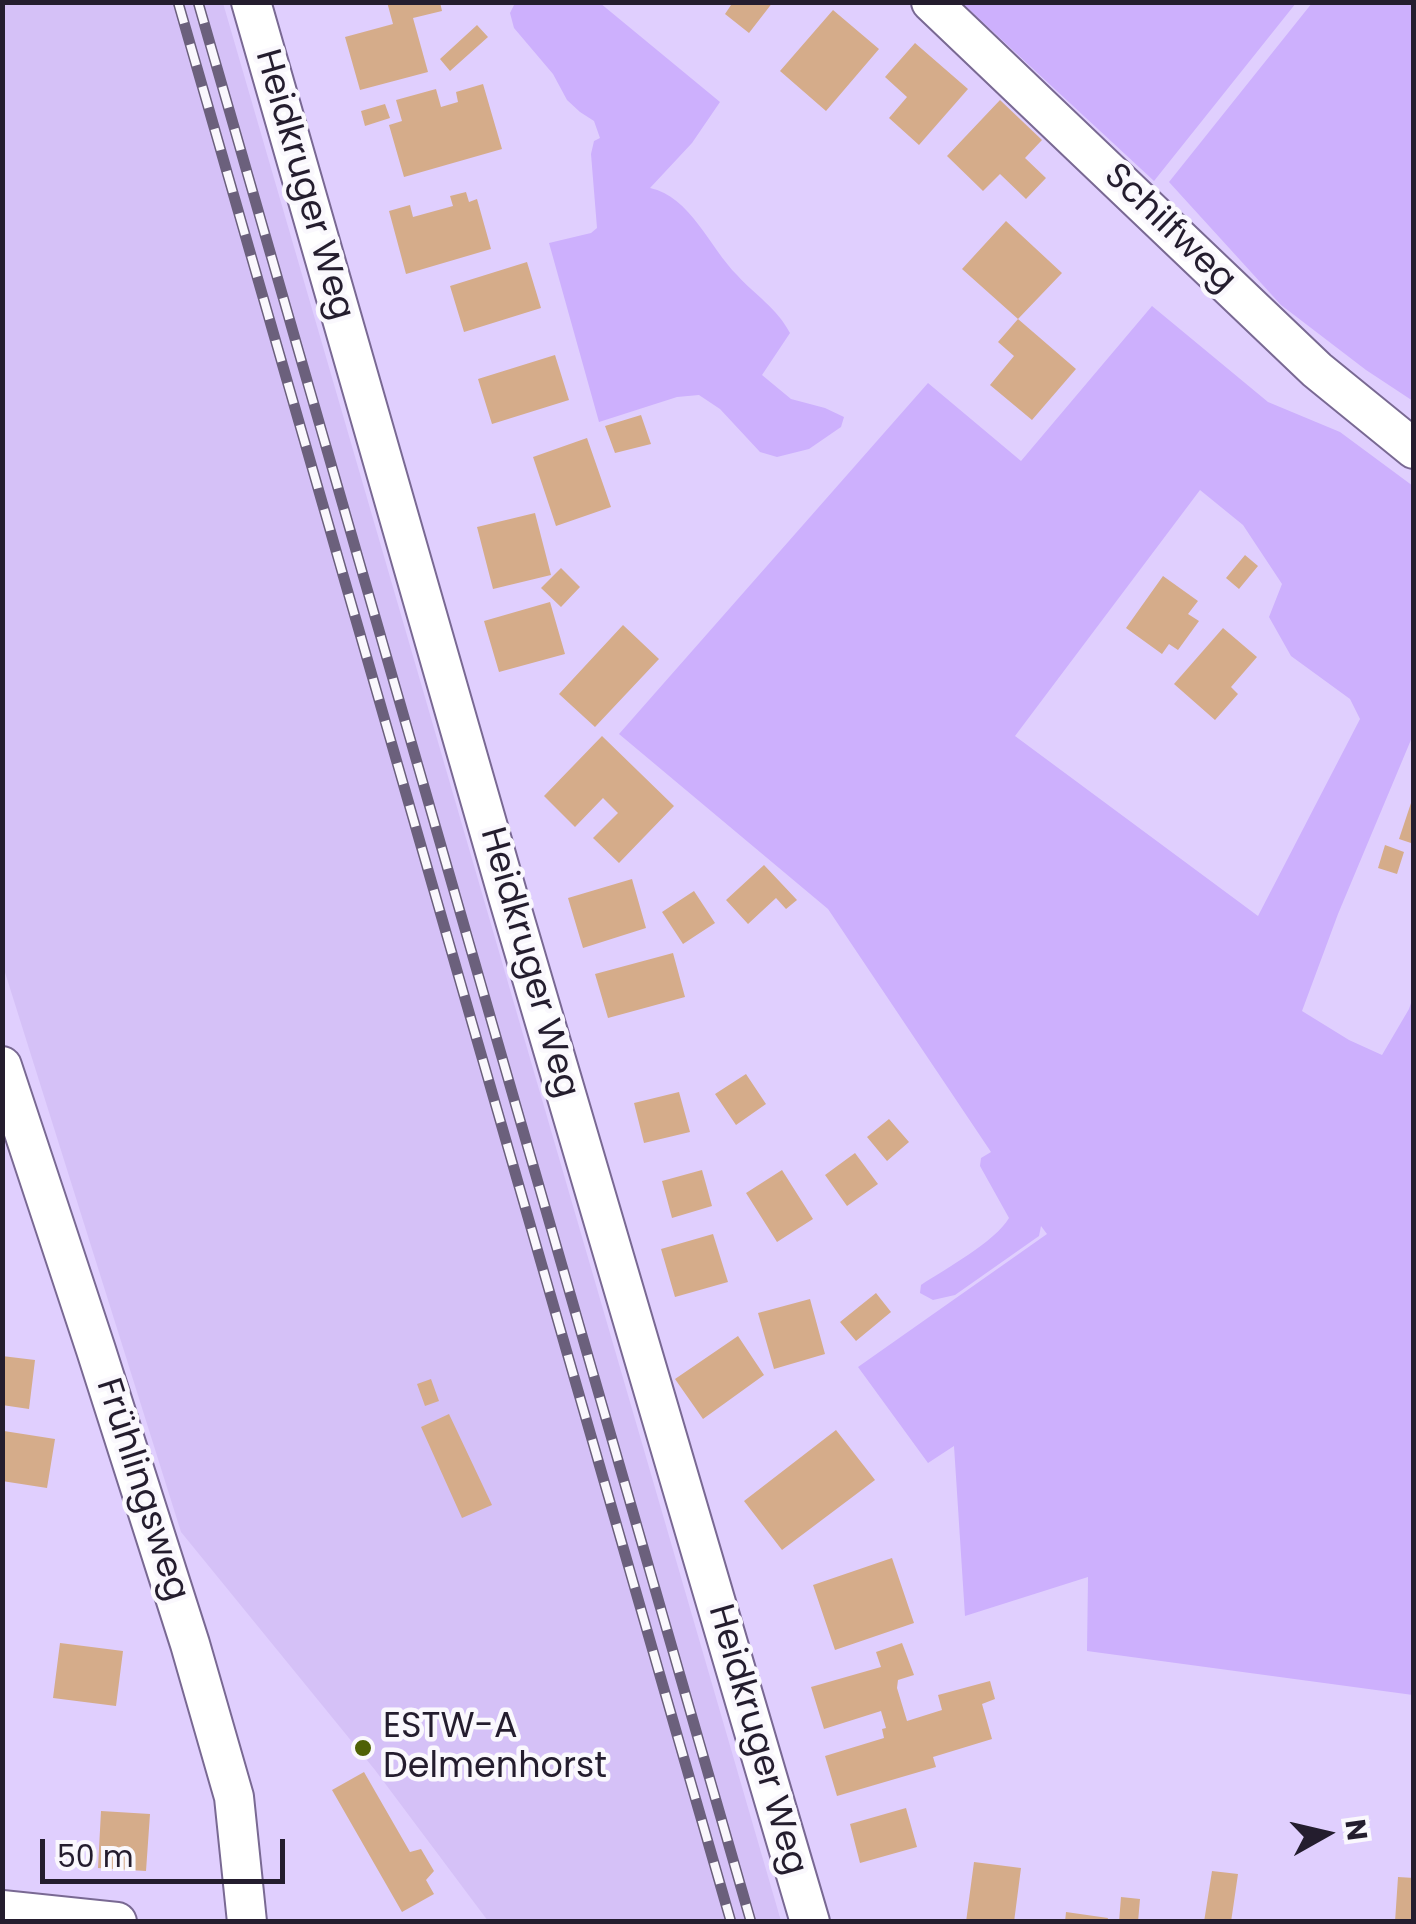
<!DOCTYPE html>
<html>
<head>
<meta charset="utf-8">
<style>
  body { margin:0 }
  #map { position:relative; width:1416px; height:1924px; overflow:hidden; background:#e0cffe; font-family:Poppins,sans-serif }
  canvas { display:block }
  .frame { position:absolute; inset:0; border:5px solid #241d2e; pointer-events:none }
  .north { position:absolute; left:1276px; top:1784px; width:100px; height:100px; -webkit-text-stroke:8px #faf8fd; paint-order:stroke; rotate:82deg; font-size:28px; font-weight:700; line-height:40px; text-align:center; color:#241d2e }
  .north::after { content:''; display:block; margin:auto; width:35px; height:45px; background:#241d2e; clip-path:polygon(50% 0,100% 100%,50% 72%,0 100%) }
  .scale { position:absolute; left:40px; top:1839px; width:245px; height:45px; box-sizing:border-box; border:5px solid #241d2e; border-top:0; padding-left:12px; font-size:30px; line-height:35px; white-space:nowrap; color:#241d2e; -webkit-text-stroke:8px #faf8fd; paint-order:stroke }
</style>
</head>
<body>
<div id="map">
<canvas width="1416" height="1924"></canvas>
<div class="frame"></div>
<div class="north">N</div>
<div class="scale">50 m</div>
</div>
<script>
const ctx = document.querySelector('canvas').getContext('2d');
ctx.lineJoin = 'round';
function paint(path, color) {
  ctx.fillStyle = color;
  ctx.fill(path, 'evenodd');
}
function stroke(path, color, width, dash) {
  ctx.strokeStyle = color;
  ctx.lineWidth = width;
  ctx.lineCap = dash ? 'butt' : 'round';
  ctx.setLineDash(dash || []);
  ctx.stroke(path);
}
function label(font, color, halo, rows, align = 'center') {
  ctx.font = font + ' Poppins,sans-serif';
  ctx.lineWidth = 9;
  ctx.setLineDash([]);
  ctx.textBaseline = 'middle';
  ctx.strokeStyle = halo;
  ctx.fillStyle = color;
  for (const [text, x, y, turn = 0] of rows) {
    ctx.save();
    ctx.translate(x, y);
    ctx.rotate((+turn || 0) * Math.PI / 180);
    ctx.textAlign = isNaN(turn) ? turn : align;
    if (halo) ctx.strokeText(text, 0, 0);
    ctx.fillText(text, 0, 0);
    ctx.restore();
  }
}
const built = new Path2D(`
  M2,3H223L781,1921H488L375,1770L181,1532L3,966Z`);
const green = new Path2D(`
  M515,3H600L720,102L692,143L650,188C690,196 710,248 737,275C755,295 777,308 790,333L762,375L791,399L825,408L844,417L841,427L809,449L777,457L760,452L720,409L699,395L677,397L599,422L549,243L591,233L597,228L591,154L594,141L600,138L594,121L580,112L567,100L553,74L514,28L510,13Z
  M962,3H1296L1154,181Z
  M1312,3H1413V401L1366,370L1281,305L1169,182Z
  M1152,306L1268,402L1340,432L1413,486V735L1338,914L1302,1011L1349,1040L1382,1055L1409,1009L1413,997V1695L1087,1651L1088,1577L965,1616L954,1446L928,1463L858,1367L1047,1234L1041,1226L1039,1236L955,1295L933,1300L920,1293L921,1285C945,1269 995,1242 1009,1218L980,1166L981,1158L991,1152L828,909L619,734L928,383L1021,461ZM1200,490L1243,525L1282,584L1269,617L1291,656L1350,699L1360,719L1258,916L1015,736Z`);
const building = new Path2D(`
  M387,2H440L442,11L413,18L428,72L360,90L345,37L393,24Z
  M733,2H773L749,33L725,14Z
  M833,10L879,49L826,111L780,71Z
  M477,25L488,37L450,71L440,59Z
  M915,43L968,89L919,145L889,118L907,97L885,77Z
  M483,84L502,149L404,177L389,125L402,121L396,100L436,89L441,107L458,102L456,92Z
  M1000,100L1042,140L1025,158L1046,178L1026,199L1000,174L983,191L947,156Z
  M385,104L390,118L365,126L361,111Z
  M466,192L469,202L477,199L491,249L406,274L389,211L410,205L413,217L453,206L450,196Z
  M1006,221L1062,273L1018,319L962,269Z
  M527,262L541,308L464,332L450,286Z
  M1018,319L1076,369L1032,420L990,385L1014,356L998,342Z
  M555,355L569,400L492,424L478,379Z
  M641,415L651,444L615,453L605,426Z
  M587,438L611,507L556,526L533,457Z
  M535,513L551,575L493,589L477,527Z
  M1245,555L1258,566L1239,589L1226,578Z
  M561,568L580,587L561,607L541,588Z
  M1163,576L1198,601L1188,614L1199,621L1178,650L1169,644L1162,654L1126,628Z
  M550,602L565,654L499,672L484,621Z
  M623,625L659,659L595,727L559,694Z
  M1223,628L1257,657L1231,687L1238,694L1215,720L1174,684Z
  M602,736L674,806L619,863L593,838L618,813L603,798L575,827L544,796Z
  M1413,797H1414V844L1399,839Z
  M1385,845L1404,852L1397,874L1378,868Z
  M764,865L797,900L786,909L776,898L748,924L726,900Z
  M632,879L646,928L583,948L568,898Z
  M694,891L715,923L683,944L662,912Z
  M673,953L685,997L608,1018L595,974Z
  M746,1074L766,1104L736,1125L715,1094Z
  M679,1092L690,1132L644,1143L634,1103Z
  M889,1119L909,1142L887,1161L867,1137Z
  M855,1153L878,1184L847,1206L825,1175Z
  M702,1170L712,1206L672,1218L662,1181Z
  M782,1170L813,1219L777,1242L746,1193Z
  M713,1234L728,1282L675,1297L661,1249Z
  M876,1293L891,1312L856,1341L840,1322Z
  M810,1299L825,1354L774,1369L758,1313Z
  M738,1336L764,1375L703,1419L675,1379Z
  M2,1356L35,1360L29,1409L2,1405Z
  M431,1379L439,1401L425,1406L417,1384Z
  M449,1414L492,1505L462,1518L421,1427Z
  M836,1430L875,1480L782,1550L744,1501Z
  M4,1431L55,1439L47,1488L2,1481Z
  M892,1558L914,1623L835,1650L813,1585Z
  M60,1643L123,1651L116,1706L53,1698Z
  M902,1643L914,1675L898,1680L897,1688L907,1721L942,1710L938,1695L990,1681L995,1699L982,1704L992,1739L933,1757L936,1767L837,1796L825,1756L884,1738L882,1729L886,1728L881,1711L824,1729L811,1687L881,1667L876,1652Z
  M364,1772L410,1852L421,1849L434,1871L426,1880L434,1894L402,1912L332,1790Z
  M906,1808L917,1847L860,1863L850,1824Z
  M101,1811L150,1814L146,1871L98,1868Z
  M974,1862L1021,1868L1014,1922H966Z
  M1212,1871L1238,1874L1231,1922H1204Z
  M1398,1877L1414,1878V1922H1395Z
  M1121,1897L1140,1899L1138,1922H1119Z
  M1066,1912L1108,1918L1107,1922H1065Z`);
const street = new Path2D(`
  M251,2L509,900L810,1922
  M931,2L1317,370L1414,449
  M2,1066L96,1350L190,1644L234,1797L247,1922
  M2,1910L117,1922`);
const rail = new Path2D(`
  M178,2L731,1922
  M198,2L751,1922`);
const markers = [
  [363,1748,10,"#4f6106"]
];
const streetNames = [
  ["Heidkruger Weg",303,185,74],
  ["Schilfweg",1169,229,44],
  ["Heidkruger Weg",528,963,74],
  ["Frühlingsweg",141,1490,72],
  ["Heidkruger Weg",756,1740,74]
];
const poiNames = [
  ["ESTW-A",383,1728],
  ["Delmenhorst",383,1768]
];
paint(built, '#d5c1f7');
paint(green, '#cdb0fd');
paint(building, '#d5ac8a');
stroke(street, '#796993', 42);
stroke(street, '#fff', 38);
stroke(rail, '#6b607c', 11);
stroke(rail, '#faf8fd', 8, [22]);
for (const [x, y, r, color] of markers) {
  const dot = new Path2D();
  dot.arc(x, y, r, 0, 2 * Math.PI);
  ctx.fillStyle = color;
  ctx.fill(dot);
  stroke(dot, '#faf8fd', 4);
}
label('35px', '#241d2e', '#faf8fd', streetNames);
label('35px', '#241d2e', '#faf8fd', poiNames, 'left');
</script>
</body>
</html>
